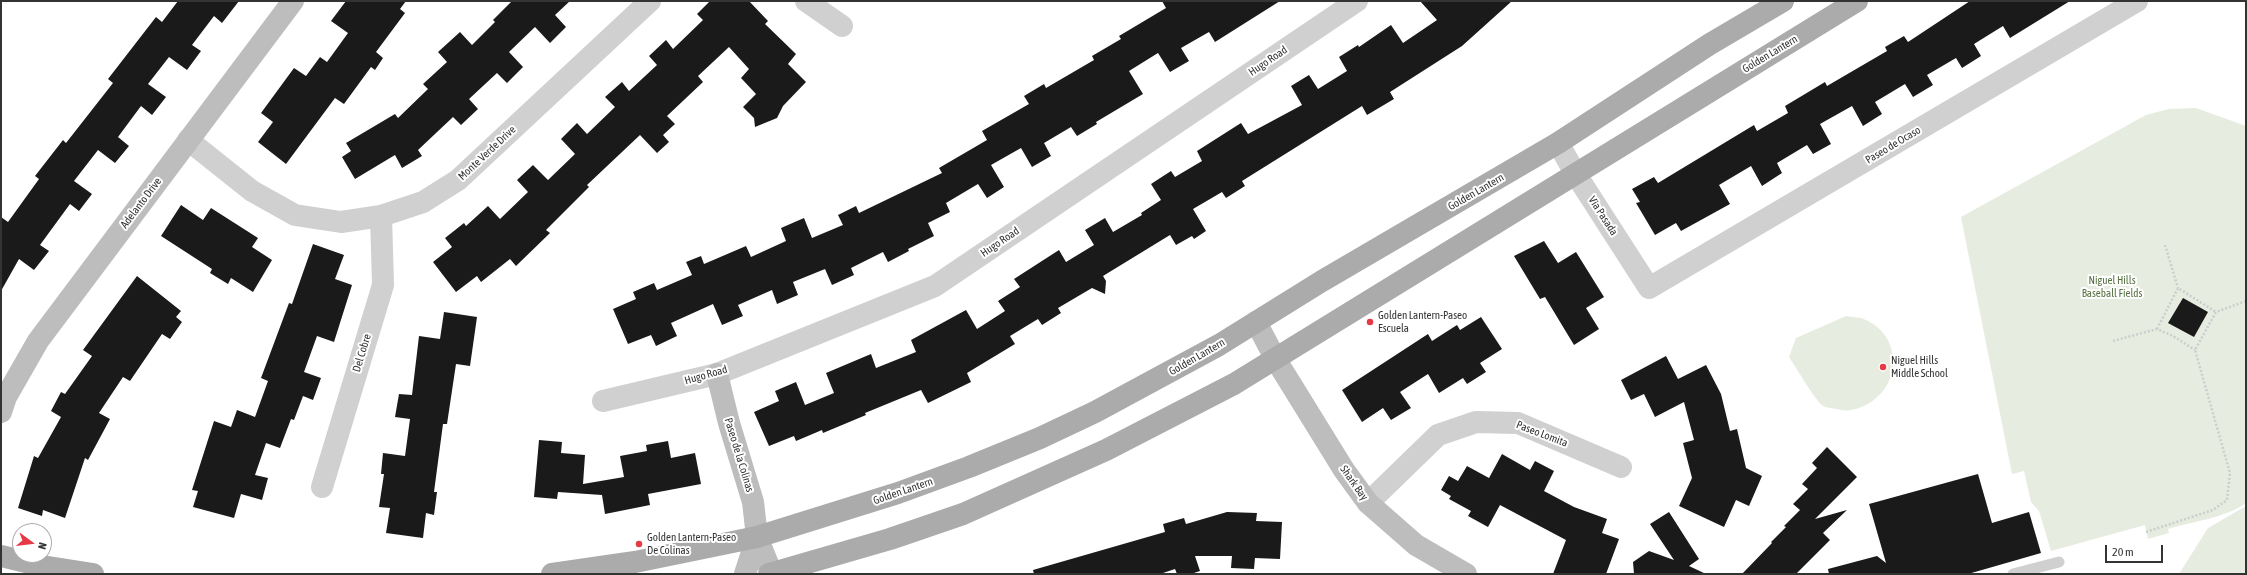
<!DOCTYPE html>
<html>
<head>
<meta charset="utf-8">
<style>
  body { margin:0 }
  #map { position:relative; width:2247px; height:575px; overflow:hidden; background:#fff; font-family:"Asap Condensed",sans-serif }
  canvas { display:block }
  .frame { position:absolute; inset:0; border:2px solid #333; pointer-events:none }
  .north { position:absolute; left:12px; top:523px; width:40px; height:40px; box-sizing:border-box; background:#fff; border:1px solid #adadad; border-radius:50%; rotate:105deg; font-size:11px; font-weight:700; line-height:16px; text-align:center; color:#333 }
  .north::after { content:''; display:block; margin:auto; width:14px; height:18px; background:#e63946; clip-path:polygon(50% 0,100% 100%,50% 72%,0 100%) }
  .scale { position:absolute; left:2105px; top:545px; width:58px; height:18px; box-sizing:border-box; border:2px solid #333; border-top:0; padding-left:5px; font-size:12px; line-height:14px; white-space:nowrap; color:#333; -webkit-text-stroke:3px #fff; paint-order:stroke }
</style>
</head>
<body>
<div id="map">
<canvas width="2247" height="575"></canvas>
<div class="frame"></div>
<div class="north">N</div>
<div class="scale">20 m</div>
</div>
<script>
const ctx = document.querySelector('canvas').getContext('2d');
ctx.lineJoin = 'round';
function paint(path, color) {
  ctx.fillStyle = color;
  ctx.fill(path, 'evenodd');
}
function stroke(path, color, width, dash) {
  ctx.strokeStyle = color;
  ctx.lineWidth = width;
  ctx.lineCap = dash ? 'butt' : 'round';
  ctx.setLineDash(dash || []);
  ctx.stroke(path);
}
function label(font, color, halo, rows, align = 'center') {
  ctx.font = font + ' "Asap Condensed",sans-serif';
  ctx.lineWidth = 4;
  ctx.setLineDash([]);
  ctx.textBaseline = 'middle';
  ctx.strokeStyle = halo;
  ctx.fillStyle = color;
  for (const [text, x, y, turn = 0] of rows) {
    ctx.save();
    ctx.translate(x, y);
    ctx.rotate((+turn || 0) * Math.PI / 180);
    ctx.textAlign = isNaN(turn) ? turn : align;
    if (halo) ctx.strokeText(text, 0, 0);
    ctx.fillText(text, 0, 0);
    ctx.restore();
  }
}
const green = new Path2D(`
  M2196,108L2246,126L2245,504C2221,519 2194,521 2168,529L2169,533L2148,539L2145,525L2051,551L2039,511L2031,502L2024,471L2012,474L1961,217L2146,115L2169,109Z
  M1846,316C1850,317 1856,317 1861,318C1902,332 1904,385 1866,405C1856,410 1847,412 1837,409C1832,408 1825,408 1822,405C1816,401 1795,366 1789,357L1796,338Z
  M2246,506V574H2179L2208,528Z`);
const building = new Path2D(`
  M178,1H239L222,23L214,16L192,45L201,51L187,70L169,57L148,84L166,97L152,115L141,106L118,137L129,146L115,163L98,150L74,181L92,194L79,211L70,204L40,245L49,251L34,270L19,259L1,291V217L8,222L39,179L35,176L63,140L66,143L113,83L108,79L156,17L162,22Z
  M346,1H406L400,9L405,13L376,52L383,58L375,70L371,67L344,104L335,98L286,164L258,142L273,122L261,113L294,68L306,76L320,57L327,62L348,33L331,21Z
  M512,1H570L555,15L566,27L550,43L535,27L509,52L523,67L507,83L497,73L469,99L478,109L461,125L453,117L418,150L422,156L402,168L395,155L355,179L342,157L351,151L346,143L395,114L398,118L428,89L423,84L447,62L438,52L460,32L472,45L495,22L493,20Z
  M710,1H749L768,21L765,24L796,54L788,64L806,82L783,106L777,118L755,127L754,118L743,107L756,94L741,78L749,69L729,47L698,76L703,82L667,116L675,124L663,135L669,142L657,153L640,135L587,185L589,187L546,230L550,233L516,266L510,259L481,282L477,276L456,292L433,262L452,247L445,238L464,223L466,226L488,206L500,219L528,192L517,180L533,165L548,180L575,154L561,139L577,123L587,134L615,107L605,97L622,82L629,91L657,65L649,56L666,40L673,49L703,20L697,14Z
  M1162,1H1280L1215,42L1209,32L1181,48L1189,61L1170,72L1158,53L1129,71L1143,94L1096,122L1097,124L1077,136L1071,127L1044,143L1051,156L1032,167L1021,148L991,165L1004,187L987,198L978,184L946,203L950,212L928,223L934,236L908,249L909,251L888,262L883,252L851,268L854,275L832,285L825,269L793,282L798,295L777,304L772,290L738,305L743,316L722,325L713,304L671,323L677,336L656,346L651,335L628,344L613,309L636,299L633,292L654,283L657,290L692,275L686,262L701,256L704,264L746,246L751,257L786,241L781,228L804,218L812,238L843,225L838,215L856,206L859,213L942,173L939,168L987,140L982,131L1029,104L1024,96L1044,84L1046,88L1094,60L1092,56L1121,39L1119,36L1166,8Z
  M1420,1H1512L1462,46L1390,92L1394,99L1367,115L1362,106L1242,181L1245,186L1226,198L1222,192L1193,209L1206,231L1194,239L1192,236L1176,245L1170,235L1103,276L1106,281L1105,294L1092,288L1058,308L1061,313L1042,325L1038,319L1010,336L1015,344L967,373L971,382L928,403L921,390L865,413L866,415L823,433L822,430L796,441L794,436L769,446L754,412L779,401L775,391L796,382L805,405L834,393L826,373L871,354L876,368L916,352L911,340L966,310L977,329L1005,311L998,301L1020,287L1014,279L1059,250L1066,262L1094,245L1085,230L1105,218L1113,232L1142,215L1141,213L1161,200L1151,184L1171,171L1175,177L1202,161L1197,151L1241,123L1248,134L1302,105L1291,86L1309,75L1318,89L1347,71L1339,57L1358,45L1359,47L1391,25L1403,43L1437,20Z
  M1970,1H2070L2010,38L2003,26L1974,44L1981,56L1962,68L1956,58L1927,75L1933,85L1913,97L1905,84L1875,102L1882,114L1863,126L1852,106L1820,124L1831,144L1813,154L1807,145L1777,163L1782,173L1762,186L1751,166L1719,185L1730,204L1681,231L1676,223L1655,235L1636,203L1640,202L1632,189L1654,177L1658,183L1754,125L1757,131L1788,113L1785,106L1825,82L1827,86L1887,51L1885,47L1904,36L1908,42Z
  M181,205L203,220L211,208L258,238L252,247L272,260L253,292L231,278L228,284L210,273L212,269L161,236Z
  M1544,241L1558,263L1576,252L1604,297L1586,308L1599,329L1574,345L1545,297L1540,299L1514,256Z
  M313,244L344,255L335,279L352,285L334,342L317,336L304,372L321,378L313,400L303,396L294,420L291,419L280,448L266,443L255,475L268,478L262,500L241,494L234,518L193,507L198,491L192,490L214,421L231,427L237,410L255,417L268,381L261,378L289,303L292,304Z
  M137,276L181,311L176,317L182,322L170,339L162,334L130,381L123,377L99,413L110,419L88,460L85,458L65,518L43,510L42,516L18,508L34,456L38,458L61,417L51,411L61,392L65,394L92,356L83,350Z
  M2183,298L2208,312L2194,337L2168,323Z
  M444,312L477,317L470,366L456,364L447,424H443L434,492H437L434,515L426,513L423,538L386,533L390,508L379,507L384,474H381L383,453L405,456L410,419L395,417L399,394L412,395L419,336L440,339Z
  M1481,317L1502,349L1480,363L1486,372L1467,384L1463,378L1439,393L1428,374L1400,392L1411,408L1391,420L1383,408L1362,422L1342,390L1428,334L1432,341L1457,325L1460,330Z
  M1666,356L1678,379L1706,365L1721,394L1730,431L1737,429L1746,468L1762,476L1749,506L1736,500L1724,527L1679,506L1692,478L1683,443L1694,440L1684,402L1655,417L1644,394L1631,400L1621,380Z
  M539,440L562,442L561,453L585,455L583,484L624,477L620,456L647,451L646,445L668,441L671,458L695,453L701,484L648,494L650,505L605,514L602,495L558,492L557,499L534,497Z
  M1827,447L1857,477L1815,519L1847,510L1823,533L1830,540L1796,574H1742L1772,543L1771,542L1786,527L1784,526L1800,510L1793,504L1808,489L1802,484L1817,468L1812,463Z
  M1502,454L1530,470L1535,461L1554,471L1544,491L1574,507L1607,519L1602,533L1619,539L1606,574H1553L1566,540L1500,505L1488,527L1468,516L1471,511L1449,499L1451,496L1441,490L1449,476L1458,481L1467,466L1489,478Z
  M1978,474L1992,523L2029,512L2041,553L1968,574H1829L1828,569L1877,556L1886,563L1869,504Z
  M1227,512L1257,513L1256,521L1282,522L1280,559L1255,558L1254,569L1231,568L1232,556H1195L1200,571L1191,574H1177L1175,569L1160,574H1034L1033,570L1165,532L1163,524L1184,518L1186,524Z
  M1669,512L1699,559L1689,566L1706,574H1634L1633,562L1649,551L1674,560L1650,524Z`);
const path = new Path2D(`
  M2165,245L2178,288
  M2157,329L2178,288L2216,312
  M2113,341L2157,329L2173,336L2195,350
  M2146,532L2213,510L2227,500L2230,473L2195,350L2216,312L2246,301`);
const lane = new Path2D(`
  M2013,574L2059,562`);
const street = new Path2D(`
  M806,1L842,26
  M188,140L252,191L295,215L341,222L381,216L423,202L458,180L650,1
  M1558,143L1575,173L1649,288L2137,1
  M603,401L717,374L935,286L1357,1
  M322,487L383,285L381,216
  M1368,503L1438,435L1476,422L1518,423L1621,467`);
const secondary = new Path2D(`
  M1256,322L1276,360L1344,470L1368,503L1416,545L1466,574
  M717,374L729,423L753,502L757,537L772,574
  M1,412L6,397L38,341L293,1
  M745,574L757,537`);
const primary = new Path2D(`
  M1,556L42,566L93,574
  M552,574L635,562L757,537L898,493L969,467L1040,438L1095,412L1219,345L1322,281L1558,143L1710,44L1783,1
  M769,574L890,539L963,514L1106,450L1234,384L1857,1`);
const markers = [
  [1370,322,4,"#e63946"],
  [1883,367,4,"#e63946"],
  [639,544,4,"#e63946"]
];
const streetNames = [
  ["Golden Lantern",1770,54,-31],
  ["Hugo Road",1268,61,-34],
  ["Paseo de Ocaso",1893,145,-31],
  ["Monte Verde Drive",487,153,-43],
  ["Golden Lantern",1476,192,-30],
  ["Adelanto Drive",141,203,-53],
  ["Via Pasada",1603,216,57],
  ["Hugo Road",1000,242,-34],
  ["Del Cobre",362,353,-73],
  ["Golden Lantern",1197,357,-30],
  ["Hugo Road",706,375,-16],
  ["Paseo Lomita",1542,434,21],
  ["Paseo de la Colinas",739,455,73],
  ["Shark Bay",1354,483,55],
  ["Golden Lantern",903,491,-19]
];
const parkNames = [
  ["Niguel Hills",2112,281],
  ["Baseball Fields",2112,294]
];
const poiNames = [
  ["Golden Lantern-Paseo",1378,316],
  ["Escuela",1378,329],
  ["Niguel Hills",1891,361],
  ["Middle School",1891,374],
  ["Golden Lantern-Paseo",647,538],
  ["De Colinas",647,551]
];
paint(green, '#e6ecdf');
paint(building, '#1a1a1a');
stroke(path, '#cdcdcd', 2.5, [2, 2]);
stroke(lane, '#d0d0d0', 11);
stroke(street, '#d0d0d0', 22);
stroke(secondary, '#bdbdbd', 22);
stroke(primary, '#ababab', 22);
for (const [x, y, r, color] of markers) {
  const dot = new Path2D();
  dot.arc(x, y, r, 0, 2 * Math.PI);
  ctx.fillStyle = color;
  ctx.fill(dot);
  stroke(dot, '#fff', 1.5);
}
label('11px', '#333', '#fff', streetNames);
label('11px', '#56703f', '#fff', parkNames);
label('11px', '#333', '#fff', poiNames, 'left');
</script>
</body>
</html>
